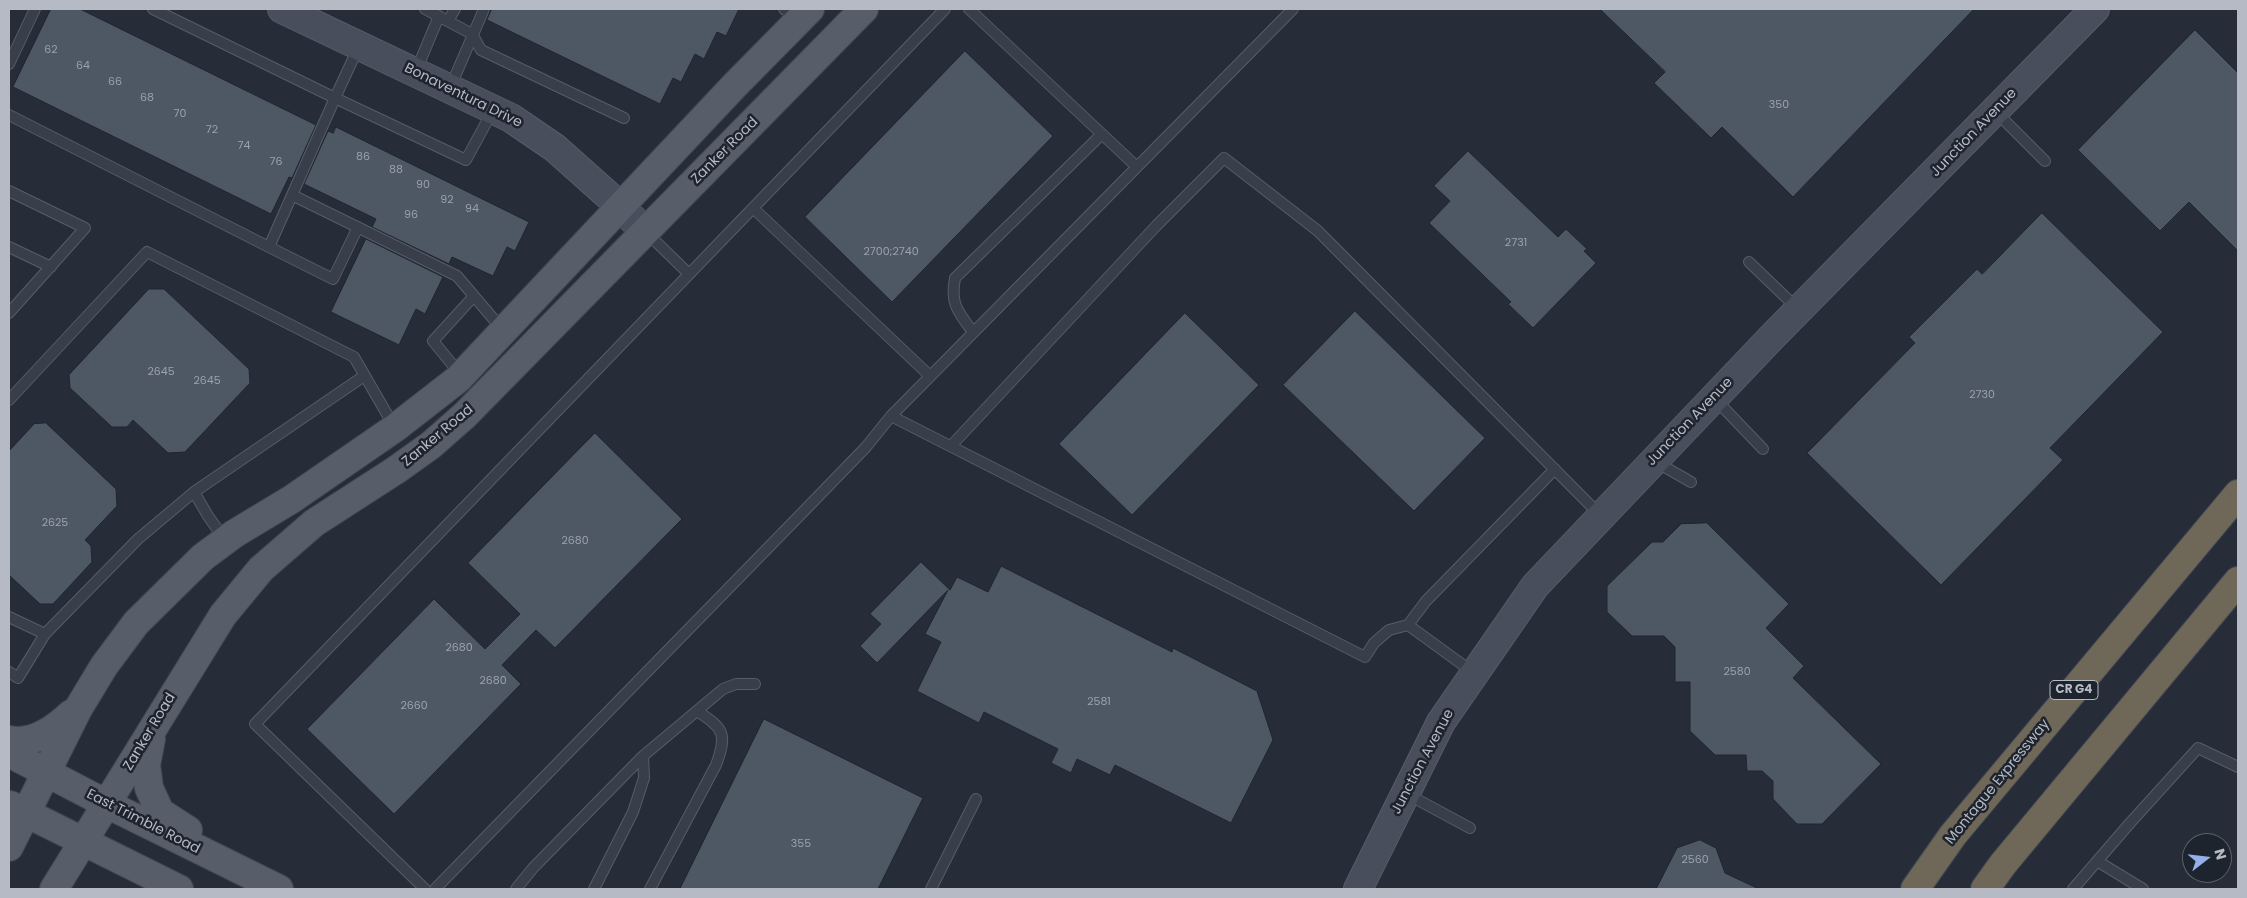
<!DOCTYPE html>
<html>
<head>
<meta charset="utf-8">
<style>
  body { margin:0 }
  #map { position:relative; width:2247px; height:898px; overflow:hidden; background:#262d39; font-family:Poppins,sans-serif }
  canvas { display:block }
  .frame { position:absolute; inset:0; border:10px solid #b5bac5; pointer-events:none }
  .north { position:absolute; left:2182px; top:833px; width:50px; height:50px; box-sizing:border-box; background:#1e242e; border:1px solid #5a606a; border-radius:50%; rotate:74deg; font-size:14px; font-weight:700; line-height:20px; text-align:center; color:#b5bac5 }
  .north::after { content:''; display:block; margin:auto; width:18px; height:22px; background:#94b0eb; clip-path:polygon(50% 0,100% 100%,50% 72%,0 100%) }
</style>
</head>
<body>
<div id="map">
<canvas width="2247" height="898"></canvas>
<div class="frame"></div>
<div class="north">N</div>
</div>
<script>
const ctx = document.querySelector('canvas').getContext('2d');
ctx.lineJoin = 'round';
function paint(path, color) {
  ctx.fillStyle = color;
  ctx.fill(path, 'evenodd');
}
function stroke(path, color, width, dash) {
  ctx.strokeStyle = color;
  ctx.lineWidth = width;
  ctx.lineCap = dash ? 'butt' : 'round';
  ctx.setLineDash(dash || []);
  ctx.stroke(path);
}
function label(font, color, halo, rows, align = 'center') {
  ctx.font = font + ' Poppins,sans-serif';
  ctx.lineWidth = 5;
  ctx.setLineDash([]);
  ctx.textBaseline = 'middle';
  ctx.strokeStyle = halo;
  ctx.fillStyle = color;
  for (const [text, x, y, turn = 0] of rows) {
    ctx.save();
    ctx.translate(x, y);
    ctx.rotate((+turn || 0) * Math.PI / 180);
    ctx.textAlign = isNaN(turn) ? turn : align;
    if (halo) ctx.strokeText(text, 0, 0);
    ctx.fillText(text, 0, 0);
    ctx.restore();
  }
}
const building = new Path2D(`
  M51,9H80L316,125L292,178L289,177L271,214L13,87Z
  M492,9H739L726,36L717,32L704,59L695,54L681,82L673,78L660,104L487,20Z
  M1600,9H1974L1793,197L1722,127L1711,138L1654,83L1665,72Z
  M2195,30L2238,73V251L2189,202L2160,231L2078,150Z
  M965,51L1053,136L892,302L805,217Z
  M336,127L529,222L515,251L507,247L493,276L452,257L449,264L372,227L376,219L304,184L328,131L333,133Z
  M1468,151L1558,237L1566,229L1587,249L1584,251L1596,263L1533,328L1508,304L1511,302L1429,223L1450,201L1434,186Z
  M2042,213L2163,332L2050,448L2063,460L1941,585L1807,453L1915,343L1909,337L1977,269L1982,274Z
  M366,239L443,277L425,314L416,309L399,345L331,312Z
  M149,289H164L249,369L250,383L185,452L168,453L133,420L127,427H112L70,388L69,375Z
  M1355,311L1485,438L1414,511L1283,385Z
  M1185,313L1259,385L1132,515L1059,444Z
  M46,423L116,489L117,506L85,540L91,546L92,562L53,604H40L9,575V451L34,424Z
  M595,433L682,519L555,648L536,630L502,665L521,684L394,814L307,729L434,599L485,649L520,614L468,563Z
  M1707,523L1789,604L1766,628L1804,666L1793,678L1881,764L1822,824H1797L1773,799V781L1762,771H1747L1746,755H1715L1690,731V682H1675V647L1664,636H1632L1607,612V586L1652,542H1663L1681,524Z
  M921,562L950,590L957,577L988,592L1001,566L1172,652L1173,648L1257,691L1273,740L1231,823L1115,765L1110,775L1077,759L1071,773L1051,763L1058,749L984,712L979,723L917,691L941,642L925,634L948,590L877,663L860,646L881,624L870,614Z
  M764,719L923,798L878,889H680Z
  M1700,840L1716,848L1725,873L1759,889H1656L1677,848Z`);
const lane = new Path2D(`
  M153,9L335,98L359,46
  M425,9L472,34L481,50L624,118
  M784,9L798,19
  M969,9L1137,167
  M448,21L455,9
  M9,64L35,9
  M416,71L439,16
  M450,88L484,9
  M1996,112L2045,161
  M9,115L269,247L335,98L466,160L493,110
  M9,191L85,228L9,313
  M292,195L457,276L502,329
  M753,208L930,376
  M646,232L689,274
  M9,247L51,267
  M269,247L333,279L358,227
  M1749,262L1799,310
  M973,332C958,312 950,304 955,278L1102,134
  M460,374L433,341L474,296
  M1715,399L1763,449
  M9,400L147,252L354,357L395,428
  M891,416L1365,657L1374,643L1389,630L1408,625L1426,601L1555,469
  M951,446L1157,225L1224,158L1318,231L1600,515
  M1656,462L1691,482
  M194,492L208,516L225,540
  M9,617L45,634
  M1408,625L1474,673
  M9,672L18,678L45,634L138,539L194,492L364,376
  M1407,794L1470,828
  M2097,861L2143,889
  M425,889L255,724L945,9
  M435,889L803,512L866,447L891,416L1293,9
  M516,889L533,868L643,756L723,689L736,684H755
  M594,889L633,812L644,778L643,756
  M650,889L716,765C728,733 723,728 697,711
  M931,889L976,799
  M2073,889L2130,823L2198,748L2238,767`);
const secondary = new Path2D(`
  M282,9L511,118L555,148L620,206L645,232
  M1358,889L1441,722L1535,586L1771,338L2095,9`);
const primary = new Path2D(`
  M151,739L146,765L149,788L160,812L188,830
  M9,740C33,745 54,730 71,714
  M9,753L107,804L279,889
  M10,805L179,889
  M9,847L78,709L104,666L136,623L203,557L234,534L292,499L395,428L458,379L735,85L810,9
  M54,889L223,615L261,569L314,523L396,470L431,445L465,415L864,9`);
const highway = new Path2D(`
  M1915,889L1953,835L2238,494
  M1985,889L2003,864L2238,581`);
const numberNames = [
  ["62",51,50],
  ["64",83,66],
  ["66",115,82],
  ["68",147,98],
  ["350",1779,105],
  ["70",180,114],
  ["72",212,130],
  ["74",244,146],
  ["86",363,157],
  ["76",276,162],
  ["88",396,170],
  ["90",423,185],
  ["92",447,200],
  ["94",472,209],
  ["96",411,215],
  ["2731",1516,243],
  ["2700;2740",891,252],
  ["2645",161,372],
  ["2645",207,381],
  ["2730",1982,395],
  ["2625",55,523],
  ["2680",575,541],
  ["2680",459,648],
  ["2580",1737,672],
  ["2680",493,681],
  ["2581",1099,702],
  ["2660",414,706],
  ["355",801,844],
  ["2560",1695,860]
];
const shields = [
  [2074,690,48]
];
const shieldNames = [
  ["CR G4",2074,690]
];
const streetNames = [
  ["Bonaventura Drive",463,96,26],
  ["Junction Avenue",1974,133,-46],
  ["Zanker Road",725,151,-45],
  ["Junction Avenue",1690,422,-46],
  ["Zanker Road",438,436,-40],
  ["Zanker Road",150,732,-59],
  ["Junction Avenue",1423,762,-62],
  ["Montague Expressway",1998,782,-51],
  ["East Trimble Road",143,822,27]
];
paint(building, '#4e5764');
stroke(building, '#202630', 1);
stroke(lane, '#575d68', 12);
stroke(secondary, '#575d68', 30);
stroke(primary, '#424853', 30);
stroke(highway, '#444a54', 30);
stroke(lane, '#393f4a', 10);
stroke(secondary, '#484e5c', 28);
stroke(primary, '#575e69', 28);
stroke(highway, '#6f6757', 28);
label('11px', '#9ba1ad', null, numberNames);
for (const [x, y, w] of shields) {
  const box = new Path2D();
  box.roundRect(x - w / 2, y - 9.5, w, 19, 4);
  ctx.fillStyle = '#1e242e';
  ctx.fill(box);
  stroke(box, '#b5bac5', 1);
}
label('bold 12px', '#b5bac5', null, shieldNames);
label('14px', '#b5bac5', '#1e242e', streetNames);
</script>
</body>
</html>
